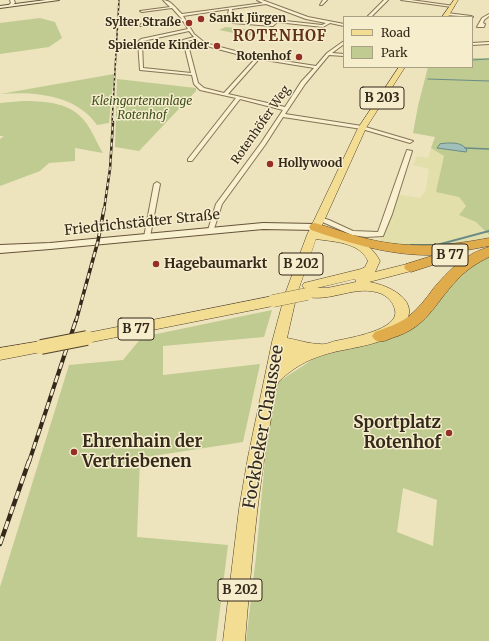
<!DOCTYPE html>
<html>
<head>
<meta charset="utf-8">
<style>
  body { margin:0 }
  #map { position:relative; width:489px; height:641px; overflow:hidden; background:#ede3bd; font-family:Merriweather,serif }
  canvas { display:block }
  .legend { position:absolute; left:343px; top:16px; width:130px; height:52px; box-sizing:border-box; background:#f5edcc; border:1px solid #a89f85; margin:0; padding:5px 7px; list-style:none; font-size:12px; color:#34291b }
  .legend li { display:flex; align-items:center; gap:8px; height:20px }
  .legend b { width:20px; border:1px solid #a89f85 }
</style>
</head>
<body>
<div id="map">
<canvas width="489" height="641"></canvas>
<ul class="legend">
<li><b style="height:5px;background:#f2dd93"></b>Road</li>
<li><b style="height:11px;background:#bfcb91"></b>Park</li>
</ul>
</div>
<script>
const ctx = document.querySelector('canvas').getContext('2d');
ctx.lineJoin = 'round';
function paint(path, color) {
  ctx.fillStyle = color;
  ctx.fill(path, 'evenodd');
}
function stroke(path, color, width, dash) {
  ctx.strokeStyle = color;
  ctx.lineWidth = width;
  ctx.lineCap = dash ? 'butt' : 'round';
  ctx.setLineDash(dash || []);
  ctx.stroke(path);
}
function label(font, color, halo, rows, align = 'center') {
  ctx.font = font + ' Merriweather,serif';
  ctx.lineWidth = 3;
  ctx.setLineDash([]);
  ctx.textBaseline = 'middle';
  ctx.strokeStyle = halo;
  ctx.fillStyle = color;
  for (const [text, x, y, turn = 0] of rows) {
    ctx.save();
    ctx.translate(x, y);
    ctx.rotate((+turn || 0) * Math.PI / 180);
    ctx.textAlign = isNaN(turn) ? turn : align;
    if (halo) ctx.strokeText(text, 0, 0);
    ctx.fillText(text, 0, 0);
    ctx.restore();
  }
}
const farmland = new Path2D(`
  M431,148L444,156L459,197L466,206L459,215L476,222L489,237L469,242L435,247L379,243L390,213L395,194L420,198L426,190L429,169L413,165L417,156L428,158Z`);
const green = new Path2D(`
  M40,18L55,22L62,38L49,47L0,54V23Z
  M225,27L256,30L249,36L219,30Z
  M472,58H489V235L476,222L459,215L466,206L459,197L436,192L444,156L431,148L435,137L413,133L418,106L428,67H472Z
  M114,74L109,123L97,125C77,95 34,91 0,94Z
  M117,79L196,88V91L139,151L115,147Z
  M23,101C42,101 68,102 82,118C91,127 96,142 103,153L75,148V161L49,163L40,171L0,186V139L4,136H0V103Z
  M489,254V641H246L256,557L268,427L275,384L315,358L376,341L411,326L432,311L455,278ZM403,488L437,500L433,546L397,532Z
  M272,310L264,337L163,346V375L260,364L243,442L140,458L137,537L228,545L216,641H0V587L69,365L123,360L142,337Z`);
const water = new Path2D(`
  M448,143C456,143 462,143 467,150L466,152L437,148L440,144Z`);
const streamFar2 = new Path2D(`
  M472,60L489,59
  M428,79L489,81`);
const streamFar1 = new Path2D(`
  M465,148L489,149`);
const stream = new Path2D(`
  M411,245H437L489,231`);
const street = new Path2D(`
  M10,0H14L15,3L11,6L9,5L11,3Z
  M163,0C171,0 176,9 182,14L263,3L257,0H262L308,17L344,24V26L330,23L323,27L277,22L273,26L233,23L227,20L229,9L183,16L194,34L205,43L258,57L316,66L327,53L344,41V44L332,53L344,54V56L329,55L305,84L285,114L362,126L413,141L410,143L362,129L283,117L265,145L222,204L213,232H209L208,230L216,204L261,143L283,110L240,99L192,161H188V159L236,98L200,90L194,84L192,75L140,70L138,42L141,39L188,29L183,21L140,26L141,24L182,19L172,8L142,12L140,11L170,7ZM266,4L306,19L326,23L322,25L276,20L272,24L234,21L231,20L232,9ZM189,31L194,37L183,40L191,73L143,68L142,42L143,41ZM196,39L203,45L255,59L224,93L204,88L198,83L187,41ZM259,59L314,68L301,82L285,107L228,94Z
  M323,0H327L322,5H320Z
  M384,0H388L371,17H367Z
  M401,0H411L454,6L452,7Z
  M447,13L471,16L473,17L446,15Z
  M489,14V16L484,20L483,23L485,24L484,27H477L482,18Z
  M489,42V44L472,45V43Z
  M407,150L412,151L392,214L383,236L366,237L352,235L318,220L317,219L320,217L329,220L353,231L378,232Z
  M157,182L160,184L150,237L147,239L144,237L154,184Z`);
const secondary = new Path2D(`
  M46,0H59L0,8V6Z
  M263,223L315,224L320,227L315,230L263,229L50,249L0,253V245L50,243Z`);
const primary = new Path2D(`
  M454,0H458L448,17H442Z
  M399,67H405L366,128L319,232C344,236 367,236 380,261L375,272L411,263L415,264L417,267L415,270L369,282C390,285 423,302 403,326C388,346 349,347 327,354C316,357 304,362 294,369C290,372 281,378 278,383C275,389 272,416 270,424C257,496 251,568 245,641H223L239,509L248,457L272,342L285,294L307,235L358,128ZM316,239C335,242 359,242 368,261L365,267L361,269L304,283L302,286L305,289L302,293L304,296C330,304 356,283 382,294C389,298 393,302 395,310C400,330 349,338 335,341C331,342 325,345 320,344C310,344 298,340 287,338L297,294ZM355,279L356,282L327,288H317Z
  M273,296L277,298L279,301L277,304L273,306L87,343L82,342L80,338L82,334L87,333Z
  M41,341L46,343L48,347L46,351L0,360V348Z`);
const highway = new Path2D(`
  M315,223C333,228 350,235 368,239C409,249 448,246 489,238V246L451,253L453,256L451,259L411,272L406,270L404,267L406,264L435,255C391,256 352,244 311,230L309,227L311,224Z
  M489,247V257C477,263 466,270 457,280C433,305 428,327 392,338C385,341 381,343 375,340L372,336L375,332C386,328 398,324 408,317C418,309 426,299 433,289C448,271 466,253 489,247Z`);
const railFar4 = new Path2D(`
  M112,123L119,0`);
const railFar3 = new Path2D(`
  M104,210L110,169L113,122`);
const railFar2 = new Path2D(`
  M76,321L98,241L104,209`);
const railFar1 = new Path2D(`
  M29,462L76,320`);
const rail = new Path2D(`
  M0,544L29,461`);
const primaryBridgeFar1 = new Path2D(`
  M273,301L307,294`);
const primaryBridge = new Path2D(`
  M41,347L87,338`);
const markers = [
  [201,19,4,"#942f26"],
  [189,23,4,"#942f26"],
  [217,46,4,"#942f26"],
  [299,57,4,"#942f26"],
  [270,164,4,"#942f26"],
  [156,264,4,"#942f26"],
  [449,433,4,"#942f26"],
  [74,452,4,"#942f26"]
];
const farPoinames = [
  ["Sankt Jürgen",209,19,"left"],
  ["Sylter Straße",181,23],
  ["Spielende Kinder",209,46],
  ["Rotenhof",291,57],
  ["Hollywood",278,164,"left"]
];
const farParknames = [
  ["Kleingartenanlage",142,102],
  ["Rotenhof",142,116]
];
const farStreetnames = [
  ["Rotenhöfer Weg",261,125,-55]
];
const shields = [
  [382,98,44],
  [450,255,36],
  [301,264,44],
  [136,329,36],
  [240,590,44]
];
const shieldNames = [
  ["B 203",382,98],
  ["B 77",450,255],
  ["B 202",301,264],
  ["B 77",136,329],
  ["B 202",240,590]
];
const streetNames = [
  ["Friedrichstädter Straße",142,223,-6]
];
const poiNames = [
  ["Hagebaumarkt",164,264]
];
const farDistrictnames = [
  ["ROTENHOF",280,37]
];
const nearPoinames = [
  ["Sportplatz",441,423],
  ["Rotenhof",441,443],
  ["Ehrenhain der",82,442,"left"],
  ["Vertriebenen",82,462,"left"]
];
const nearStreetnames = [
  ["Fockbeker Chaussee",264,427,-80]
];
paint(farmland, '#e3dfaa');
paint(green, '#bfcb91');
paint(water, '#a0bfb8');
stroke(water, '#688c86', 1);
stroke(streamFar2, '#688c86', 1);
stroke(streamFar1, '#688c86', 1.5);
stroke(stream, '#688c86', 2);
stroke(street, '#857356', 2);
stroke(secondary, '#66543a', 2);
stroke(primary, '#52412b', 1);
stroke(highway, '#52412b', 1);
paint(street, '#f9f0cf');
paint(secondary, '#f9f0cf');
paint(primary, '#f2dd93');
paint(highway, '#dfab4b');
stroke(railFar4, '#34291b', 1.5);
stroke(railFar3, '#34291b', 2.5);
stroke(railFar2, '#34291b', 3.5);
stroke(railFar1, '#34291b', 4);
stroke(rail, '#34291b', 4.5);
stroke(railFar4, '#f5edcc', 1, [2.5]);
stroke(railFar3, '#f5edcc', 1.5, [4]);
stroke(railFar2, '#f5edcc', 2, [5.5]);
stroke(railFar1, '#f5edcc', 2.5, [7]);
stroke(rail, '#f5edcc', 3, [8]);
stroke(primaryBridgeFar1, '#52412b', 13, []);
stroke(primaryBridge, '#52412b', 16, []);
stroke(primaryBridgeFar1, '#f2dd93', 12);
stroke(primaryBridge, '#f2dd93', 14);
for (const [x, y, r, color] of markers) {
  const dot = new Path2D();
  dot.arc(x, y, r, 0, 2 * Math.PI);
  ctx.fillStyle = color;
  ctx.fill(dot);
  stroke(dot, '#f5edcc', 1.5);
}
label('bold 12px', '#34291b', '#f5edcc', farPoinames, 'right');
label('italic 12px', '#405121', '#f5edcc', farParknames);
label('12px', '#34291b', '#f5edcc', farStreetnames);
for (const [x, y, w] of shields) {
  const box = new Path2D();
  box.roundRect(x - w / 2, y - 11, w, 22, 3);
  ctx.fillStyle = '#f5edcc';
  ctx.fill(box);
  stroke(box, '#34291b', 1);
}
label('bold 13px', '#34291b', null, shieldNames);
label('14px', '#34291b', '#f5edcc', streetNames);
label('bold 14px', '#34291b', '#f5edcc', poiNames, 'left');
ctx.letterSpacing = '1px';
label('bold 15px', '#61301a', '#f5edcc', farDistrictnames);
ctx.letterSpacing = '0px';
label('bold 17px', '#34291b', '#f5edcc', nearPoinames, 'right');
label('17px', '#34291b', '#f5edcc', nearStreetnames);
</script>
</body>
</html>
